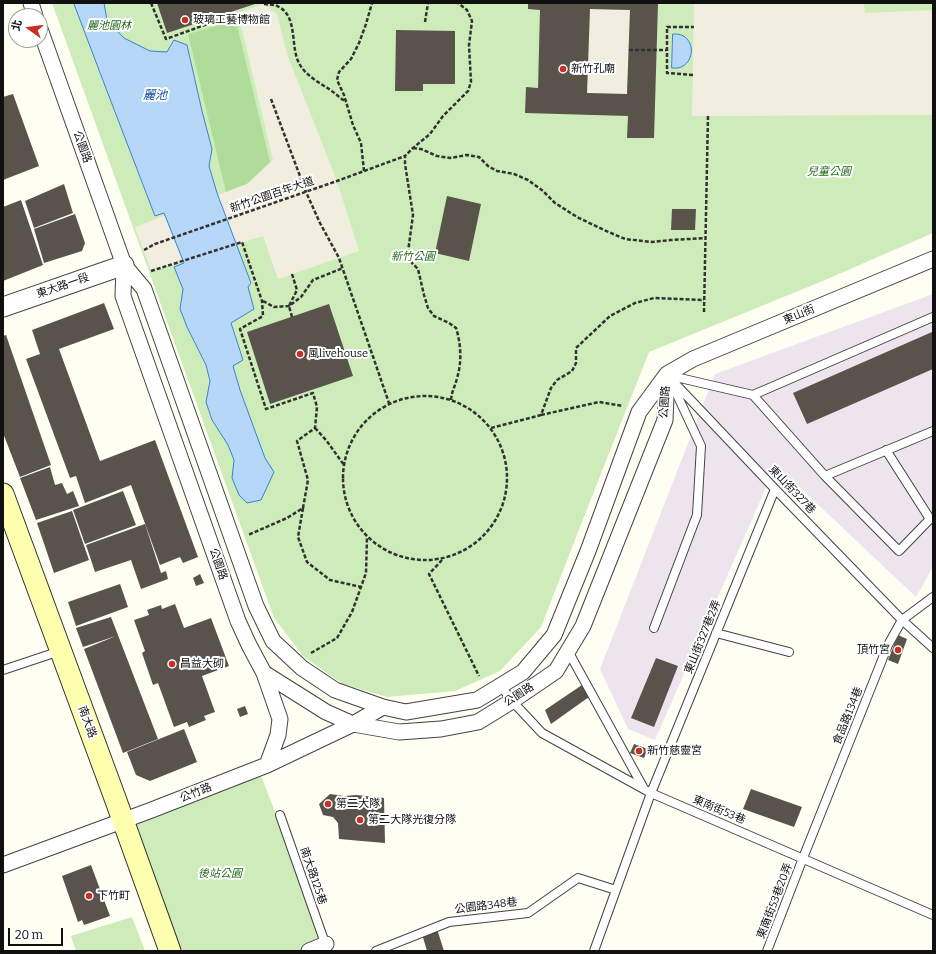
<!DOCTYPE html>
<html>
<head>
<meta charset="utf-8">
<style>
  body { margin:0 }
  #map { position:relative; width:936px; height:954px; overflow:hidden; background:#fffef3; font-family:Bitter,"Noto Sans TC",serif }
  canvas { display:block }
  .frame { position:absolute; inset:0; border:4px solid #101010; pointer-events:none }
  .north { position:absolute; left:8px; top:8px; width:40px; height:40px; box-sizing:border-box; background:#fff; border:1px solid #9f9f9f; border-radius:50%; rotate:284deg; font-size:11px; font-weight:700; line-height:16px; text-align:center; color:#101010 }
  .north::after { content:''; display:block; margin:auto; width:14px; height:18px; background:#c62f22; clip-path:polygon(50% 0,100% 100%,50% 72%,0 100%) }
  .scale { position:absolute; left:8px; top:928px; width:55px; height:18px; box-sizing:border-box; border:2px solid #101010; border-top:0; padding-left:5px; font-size:12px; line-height:14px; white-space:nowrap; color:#101010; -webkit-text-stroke:3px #fff; paint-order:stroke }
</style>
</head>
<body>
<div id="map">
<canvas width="936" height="954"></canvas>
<div class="frame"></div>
<div class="north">北</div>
<div class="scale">20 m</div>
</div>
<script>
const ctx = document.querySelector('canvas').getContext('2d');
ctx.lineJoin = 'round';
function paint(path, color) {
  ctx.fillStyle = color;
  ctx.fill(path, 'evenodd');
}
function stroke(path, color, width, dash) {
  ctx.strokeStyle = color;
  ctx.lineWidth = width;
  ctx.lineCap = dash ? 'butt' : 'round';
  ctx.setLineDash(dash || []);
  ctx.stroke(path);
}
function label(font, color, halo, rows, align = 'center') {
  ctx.font = font + ' Bitter,"Noto Sans TC",serif';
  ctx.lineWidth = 4;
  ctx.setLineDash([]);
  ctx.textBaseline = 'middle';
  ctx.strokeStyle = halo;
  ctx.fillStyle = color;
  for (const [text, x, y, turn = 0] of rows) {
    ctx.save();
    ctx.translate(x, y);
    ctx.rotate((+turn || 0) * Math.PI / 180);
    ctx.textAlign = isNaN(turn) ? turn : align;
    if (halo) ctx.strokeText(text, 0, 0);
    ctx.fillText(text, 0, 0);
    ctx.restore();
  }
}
const industrial = new Path2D(`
  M933,294V567L916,597L776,465L655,740L628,729L600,669L715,374Z`);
const green = new Path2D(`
  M52,3H933V233L825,280L649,352L589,504L541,627L500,671L455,691L387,697L343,684L304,657L274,618Z
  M258,768L326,944L309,951H170L123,820Z
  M132,917L145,951H76L71,936Z`);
const forest = new Path2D(`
  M233,21L237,25L270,162L247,184L226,192L188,34Z`);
const plaza = new Path2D(`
  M694,3H864L865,13L933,10V115L692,116Z
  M264,4L277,14L287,54L337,181L359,251L278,279L263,236L151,271L135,227L247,184L273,160L238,13Z
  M590,9L630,10L627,94L587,93Z`);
const water = new Path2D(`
  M74,3H104L107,20L124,38L150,51L167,52L174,40L187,45L202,111L212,149L209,166L217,193L251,283L248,287L254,309L231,323L243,360L233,366L240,390L265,458L274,472L261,500L247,503L239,495L232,478L234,460L228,445L212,420L206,402L210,381L206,365L187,327L180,309L183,289L174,267L184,263L164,213L155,216L107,91Z
  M673,34C677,34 681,34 685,37C696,46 692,65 678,68C676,68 674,68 672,68Z`);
const building = new Path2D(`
  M157,3H258L167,33Z
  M528,3H658L654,138H627L628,116L525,113L526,87L538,88L540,10L528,9ZM590,9L630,10L627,94L587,93Z
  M396,30L455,31V84H423V91H395Z
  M13,94L39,166L3,180V97Z
  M64,184L73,213L34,228L25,201Z
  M447,196L481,204L469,261L435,253Z
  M21,200L43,265L3,281V207Z
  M672,209H696L695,230H671Z
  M75,214L85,243L82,251L44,263L34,229Z
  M104,303L114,329L59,349L100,461L155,440L198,557L183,563L180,557L160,565L131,485L85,503L76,476L70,478L26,359L40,354L32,330Z
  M329,304L353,376L270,404L247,332Z
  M932,332L933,335V369L807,424L793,393Z
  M6,335L51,465L20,477L3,433V336Z
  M50,467L55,485L62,483L67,494L73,491L79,506L36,520L20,478Z
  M123,491L136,525L85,544L73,510Z
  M72,511L89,560L54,573L37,523Z
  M145,524L161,573L166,571L168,579L141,589L131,560L95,572L86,545Z
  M200,574L204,583L196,586L193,578Z
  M120,584L128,607L76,626L68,602Z
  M175,604L184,628L211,618L229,666L202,676L215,712L204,716L206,720L189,727L187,722L174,727L158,683L153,685L142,653L145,651L134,620L149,615L147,610L161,605L162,609Z
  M111,617L158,739L123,753L84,649L116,636L83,647L76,628Z
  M898,635L907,639L898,664L888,660Z
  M656,658L678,666L654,727L631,718Z
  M582,685L589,697L551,724L545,710Z
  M245,706L248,714L240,717L237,709Z
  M184,729L197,762L150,781L136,775L127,752Z
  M634,744L648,749L644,758L630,753Z
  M751,789L802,807L794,827L743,809Z
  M330,794L345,796L356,795L384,798L385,843L339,839L338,823L333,817L323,815L319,804Z
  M91,865L110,916L84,925L82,920L78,922L62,876Z
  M437,929L444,951H427L422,934Z`);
const path = new Path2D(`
  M151,3L166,39L238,13
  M264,4C269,5 275,4 279,7C298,17 290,46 299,63C305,75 318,82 329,89C335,93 340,98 346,102
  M425,22L428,3
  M629,50H667
  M693,75L667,73V27H694
  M271,99L306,192L320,223L339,258L389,403
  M413,148L421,149L437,156L450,158L467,155L479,157L488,166L497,171L514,174L528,180L543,191L555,203L577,217L604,230L625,239L652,242L671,240L706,238
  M364,171L361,143L353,125L344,95L337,80L339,72L351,59L359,43L366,24L372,3
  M144,250L155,244L337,181L405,156
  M151,271L242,242L262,301L263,316L240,329L266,409L313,393L317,407L315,428L297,441L308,480L303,508L287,518L248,535
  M292,274L297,290L289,306L292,317
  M263,301L274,307L289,306L301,297L313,280L343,268
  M704,312L708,116
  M343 478a82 82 0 1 1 164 0a82 82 0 1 1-164 0Z
  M451,400C452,390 455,387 457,378C462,363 461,343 456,328L449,323L434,316L428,308L424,295L418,269L412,263L408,252L413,215L405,164V156L413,148L430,134L443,116L468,91L471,82L469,45L472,21L467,10L458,3
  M541,415L599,402L623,406
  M315,428L326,440L344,465
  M491,428L541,415L551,388L557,380L572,371L576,363V348L610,316L635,303L654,298L704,300
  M303,508L298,537L307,562L330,580L361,587
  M442,560L429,574L479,676
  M311,653L337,638L352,612L366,573L367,537`);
const service = new Path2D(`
  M667,375L775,489L902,620L933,648
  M667,375L753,395L825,476L933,431
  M753,395L933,317
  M825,476L899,551L930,519L886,450
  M654,628L697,515L701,446L671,382
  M716,633L789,652
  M568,651L643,787
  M3,670L60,651
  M501,686L512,701L542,733L651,793L933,915
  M280,815L326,946
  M376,951L449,922L528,913L578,878L616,890
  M594,951L651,793L775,489
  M767,951L803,858L888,645L902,620L933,597`);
const minor = new Path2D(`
  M31,3L35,16
  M40,29L124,265L123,296L238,621L249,645L264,673L326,712L353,724L399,732L441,729L478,722L512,701L556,671L583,626L665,420L667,374
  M124,265L144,289L256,606L273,641L302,668L335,690L383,707L406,712L477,700L523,672L554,635L588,551L639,412L667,374L693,359L933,259
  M264,673L280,719L278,735L267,765
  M3,865L149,811L267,765L353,724L383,707
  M309,951L326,944`);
const tertiary = new Path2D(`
  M3,307L124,265`);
const secondary = new Path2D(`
  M3,494L115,798L170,951`);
const markers = [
  [185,20,4,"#c62f22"],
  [563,69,4,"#c62f22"],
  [300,354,4,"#c62f22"],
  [898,650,4,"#c62f22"],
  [172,664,4,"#c62f22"],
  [639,751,4,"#c62f22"],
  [328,804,4,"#c62f22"],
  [360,820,4,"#c62f22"],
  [89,896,4,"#c62f22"]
];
const poiNames = [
  ["玻璃工藝博物館",193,20],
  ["新竹孔廟",571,69],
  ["風livehouse",308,354],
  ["頂竹宮",890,650,"right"],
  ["昌益大砌",180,664],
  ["新竹慈靈宮",647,751],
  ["第二大隊",336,804],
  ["第二大隊光復分隊",368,820],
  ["下竹町",97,896]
];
const parkNames = [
  ["麗池園林",109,26],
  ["兒童公園",829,172],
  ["新竹公園",413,257],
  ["後站公園",220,874]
];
const streetNames = [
  ["公園路",82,147,70],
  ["新竹公園百年大道",272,195,-19],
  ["東大路一段",63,286,-19],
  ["東山街",799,315,-23],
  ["公園路",665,402,-86],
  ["東山街327巷",792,490,46],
  ["公園路",218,564,71],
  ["東山街327巷2弄",703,637,-68],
  ["公園路",519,695,-33],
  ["食品路134巷",848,716,-68],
  ["南大路",87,722,70],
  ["公竹路",196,793,-22],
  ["東南街53巷",719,810,23],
  ["南大路125巷",313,876,71],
  ["東南街53巷20弄",775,901,-69],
  ["公園路348巷",486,906,-7]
];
const waterNames = [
  ["麗池",155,96]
];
paint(industrial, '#eee4ee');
paint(green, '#ceecba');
paint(forest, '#afdd99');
paint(plaza, '#f1eee0');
paint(water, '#b6d7f8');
stroke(water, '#3a82d2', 1);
paint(building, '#59534c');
stroke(service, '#434343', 10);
stroke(minor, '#434343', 17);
stroke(tertiary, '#434343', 21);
stroke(secondary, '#323232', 23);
stroke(path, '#323232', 2.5, [4, 2]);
stroke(service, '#fff', 8);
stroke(minor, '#fff', 15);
stroke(tertiary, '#fff', 19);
stroke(secondary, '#feffae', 21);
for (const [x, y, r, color] of markers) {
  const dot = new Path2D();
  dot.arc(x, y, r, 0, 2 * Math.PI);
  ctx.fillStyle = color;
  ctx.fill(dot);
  stroke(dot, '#fff', 1.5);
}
label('11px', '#101010', '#fff', poiNames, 'left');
label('italic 11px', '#236b1d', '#fff', parkNames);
label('11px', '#101010', '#fff', streetNames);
label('italic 12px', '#1354a8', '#fff', waterNames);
</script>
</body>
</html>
